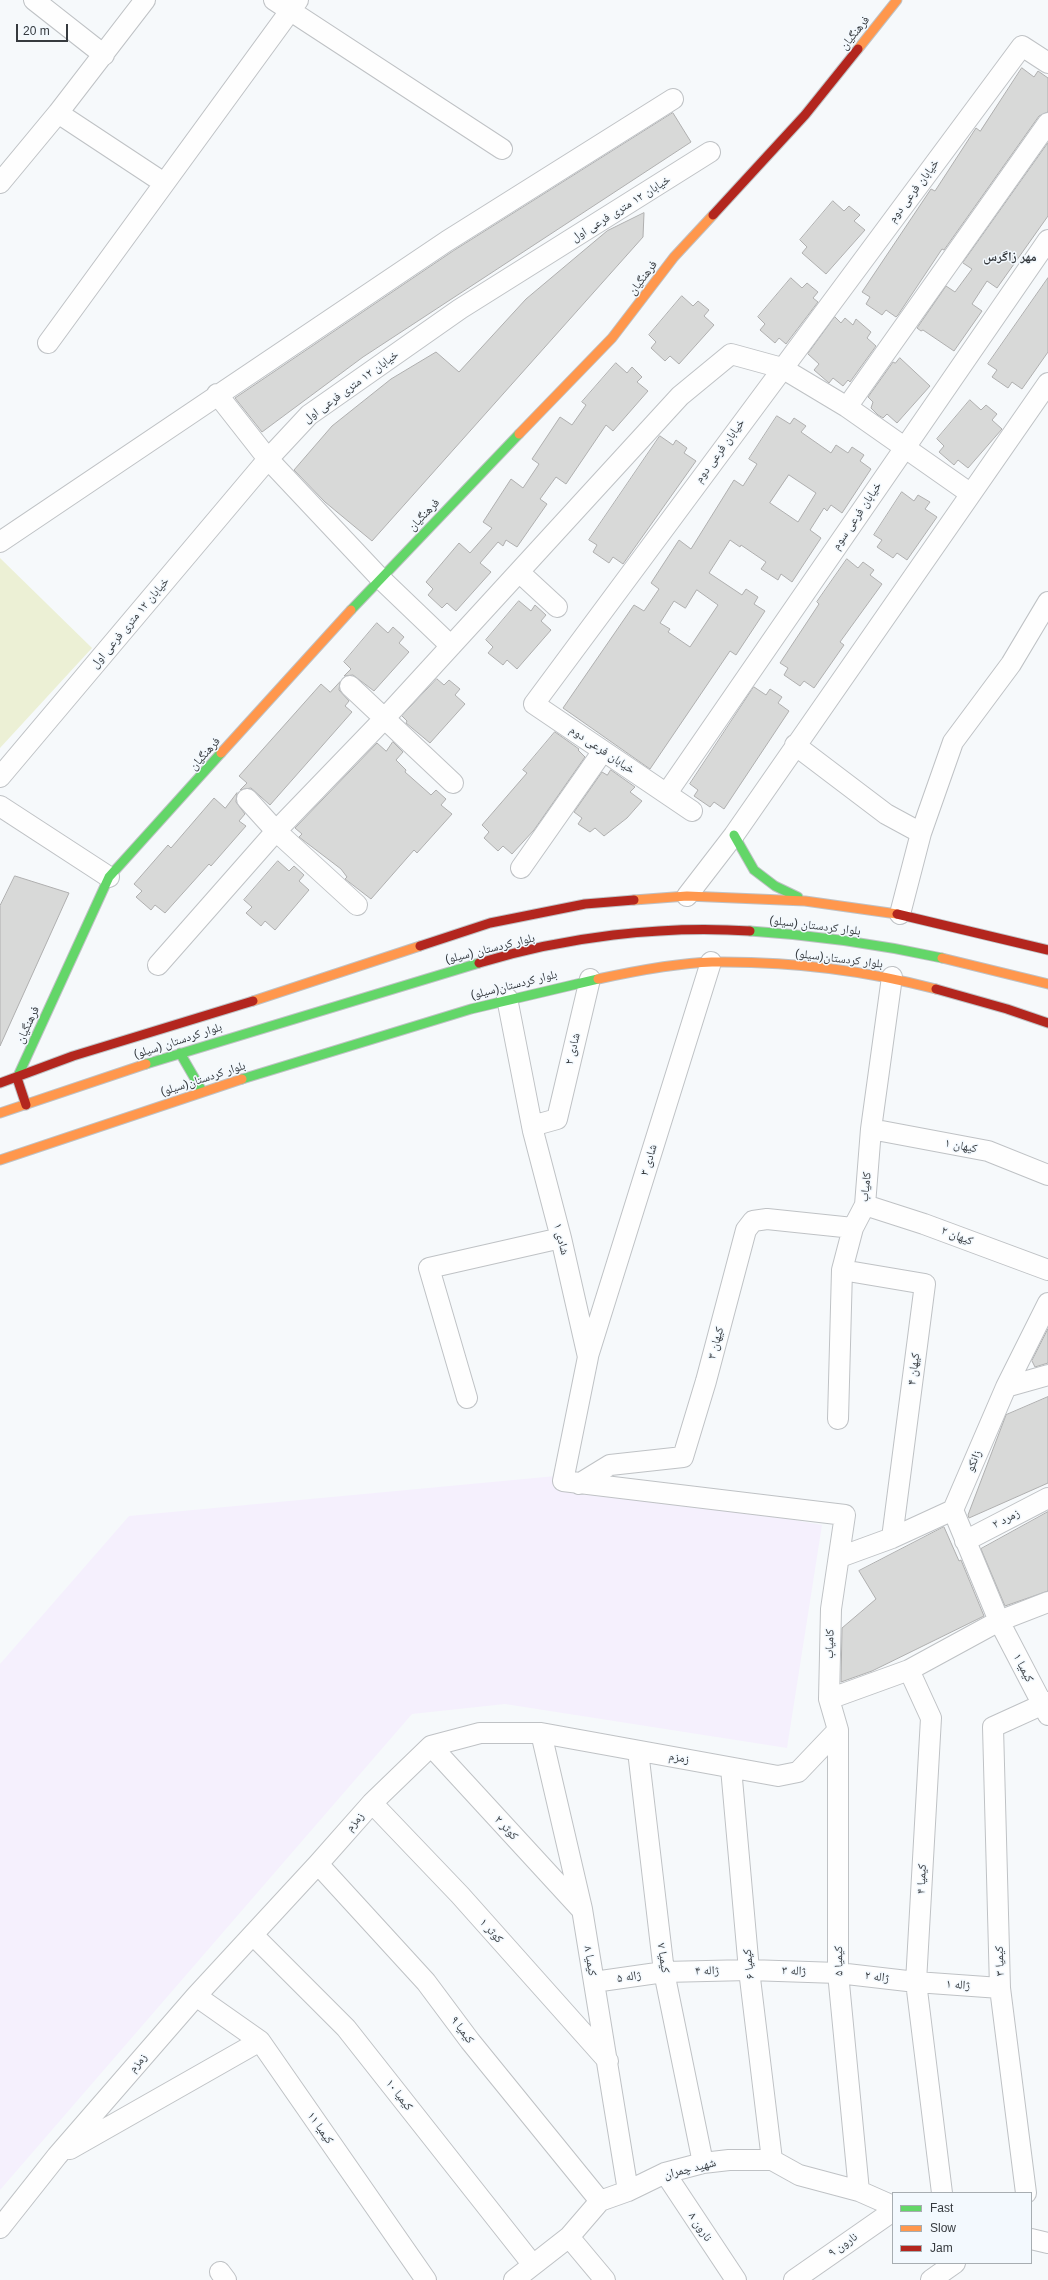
<!DOCTYPE html>
<html>
<head>
<meta charset="utf-8">
<style>
  body { margin:0 }
  #map { position:relative; width:1048px; height:2280px; overflow:hidden; background:#f6f9fb; font-family:Helvetica,sans-serif }
  canvas { display:block }
  .legend { position:absolute; left:892px; top:2192px; width:140px; height:72px; box-sizing:border-box; background:#f3f9fe; border:1px solid #a7adb1; margin:0; padding:5px 7px; list-style:none; font-size:12px; color:#363a3e }
  .legend li { display:flex; align-items:center; gap:8px; height:20px }
  .legend b { width:20px; border:1px solid #a7adb1 }
  .scale { position:absolute; left:16px; top:24px; width:52px; height:18px; box-sizing:border-box; border:2px solid #363a3e; border-top:0; padding-left:5px; font-size:12px; line-height:14px; white-space:nowrap; color:#363a3e; -webkit-text-stroke:3px #f3f9fe; paint-order:stroke }
</style>
</head>
<body>
<div id="map">
<canvas width="1048" height="2280"></canvas>
<ul class="legend">
<li><b style="height:5px;background:#63d668"></b>Fast</li>
<li><b style="height:5px;background:#ff974d"></b>Slow</li>
<li><b style="height:5px;background:#b3261e"></b>Jam</li>
</ul>
<div class="scale">20 m</div>
</div>
<script>
const ctx = document.querySelector('canvas').getContext('2d');
ctx.lineJoin = 'round';
function paint(path, color) {
  ctx.fillStyle = color;
  ctx.fill(path, 'evenodd');
}
function stroke(path, color, width, dash) {
  ctx.strokeStyle = color;
  ctx.lineWidth = width;
  ctx.lineCap = dash ? 'butt' : 'round';
  ctx.setLineDash(dash || []);
  ctx.stroke(path);
}
function label(font, color, halo, rows, align = 'center') {
  ctx.font = font + ' Helvetica,"Noto Naskh Arabic",sans-serif';
  ctx.lineWidth = 3;
  ctx.setLineDash([]);
  ctx.textBaseline = 'middle';
  ctx.strokeStyle = halo;
  ctx.fillStyle = color;
  for (const [text, x, y, turn = 0] of rows) {
    ctx.save();
    ctx.translate(x, y);
    ctx.rotate((+turn || 0) * Math.PI / 180);
    ctx.textAlign = isNaN(turn) ? turn : align;
    if (halo) ctx.strokeText(text, 0, 0);
    ctx.fillText(text, 0, 0);
    ctx.restore();
  }
}
const industrial = new Path2D(`
  M556,1476L822,1525L787,1748L505,1704L412,1714L0,2190V1664L129,1516Z`);
const green = new Path2D(`
  M0,558L92,648L0,748Z`);
const building = new Path2D(`
  M1022,68L1034,77L1038,71L1048,78V112L1039,116L944,250L942,249L898,315L896,317L886,310L882,315L866,304L870,297L862,292L931,189L935,191L976,128L980,131Z
  M673,113L691,142L363,357L262,432L235,398L453,251Z
  M1048,143V216L997,288L987,281L972,304L982,311L954,351L923,330L921,331L917,328L946,286L955,292L972,269L963,263Z
  M833,201L844,211L849,206L860,215L854,221L865,230L826,274L802,253L807,247L800,240Z
  M644,213L643,237L372,541L325,502L294,470L332,426L391,379L436,352L459,372L526,299L607,231Z
  M791,278L802,288L807,283L818,292L813,298L818,302L786,344L779,338L775,343L760,330L765,324L758,317Z
  M1048,278V352L1022,389L1012,382L1008,388L992,377L997,370L988,364Z
  M682,296L693,306L698,301L709,310L704,316L714,325L679,364L670,356L665,361L651,348L656,342L649,335Z
  M835,317L841,323L845,318L853,325L856,319L871,332L867,338L876,346L850,382L848,380L843,386L833,378L829,383L814,370L819,364L808,354Z
  M900,358L930,386L897,423L887,414L883,418L878,415L871,408L873,402L868,397L893,362L895,363Z
  M616,363L627,373L632,367L642,377L637,382L648,391L613,431L606,425L566,484L556,477L540,499L547,504L517,547L506,540L503,546L498,542L480,563L491,572L456,611L447,603L442,608L428,595L433,589L426,582L459,543L470,553L492,528L483,522L511,479L523,488L539,464L532,459L560,417L572,425L586,405L582,402Z
  M970,400L981,410L986,405L997,414L992,420L1002,429L968,468L958,460L954,465L939,452L944,446L937,439Z
  M777,416L790,424L794,418L806,426L801,432L831,453L836,445L848,453L852,447L864,455L860,461L871,469L842,513L831,505L827,511L824,508L810,530L821,538L792,582L781,574L778,580L761,569L766,562L741,545L740,547L730,540L709,573L742,595L746,589L758,597L754,604L765,611L736,655L730,651L650,769L563,708L634,605L644,611L659,589L651,583L679,540L691,549L734,480L743,486L757,464L749,459ZM789,475L816,493L798,522L770,503ZM697,590L718,605L690,647L668,632L670,629L660,623L674,601L685,608Z
  M660,436L673,445L676,440L687,448L684,453L696,461L623,564L613,557L609,563L593,552L597,545L589,540Z
  M902,492L914,501L918,495L930,502L925,509L937,517L907,560L897,553L893,558L877,547L882,540L874,535Z
  M847,559L858,568L863,562L874,570L870,575L882,584L840,642L844,645L814,688L804,681L800,686L784,675L788,668L780,663L819,604L817,602Z
  M519,601L531,611L535,605L546,615L541,621L551,630L517,669L507,660L503,665L488,653L493,647L486,640Z
  M377,623L388,633L393,627L404,637L399,643L409,652L374,691L353,675L344,676L351,669L344,662Z
  M437,679L444,685L449,680L460,689L455,695L465,704L430,743L406,723L407,721L402,716Z
  M340,682L339,690L349,701L345,706L352,712L270,805L251,788L240,790L247,783L239,776L321,684L330,692Z
  M754,687L766,695L770,689L782,697L778,703L789,711L724,809L714,802L710,807L694,796L698,790L690,784Z
  M555,732L579,749L578,750L585,757L534,830L512,854L503,846L498,851L484,838L489,832L482,825L527,773L523,770Z
  M393,742L403,752L396,760L406,770L405,772L431,795L436,790L446,799L441,805L452,814L417,853L414,850L371,899L345,879L347,877L341,869L299,837L302,834L295,828L377,743L386,751Z
  M611,770L635,787L630,792L642,801L627,818L604,836L595,828L590,832L578,824L582,818L574,812L602,772L607,775Z
  M237,793L236,802L245,814L239,821L246,826L211,866L209,864L165,913L155,905L151,910L136,897L142,891L134,884L168,845L171,848L214,798L225,808Z
  M278,861L289,871L294,866L304,875L299,881L309,890L275,930L265,921L261,926L246,913L252,907L244,900Z
  M15,876L69,893L0,1046V906Z
  M1048,1329V1363L1035,1367L1032,1361Z
  M1048,1397V1483L969,1518L968,1515L1006,1415Z
  M1048,1512V1591L1005,1606L981,1549Z
  M944,1527L959,1561L961,1560L984,1616L872,1671L841,1682L842,1628L876,1599L859,1571Z`);
const street = new Path2D(`
  M34,0L104,55
  M274,0L502,149
  M58,113L164,183
  M0,183L58,113L145,0
  M48,343L298,0
  M217,394L268,459L380,578L451,646
  M847,407L1048,123
  M0,542L447,241L673,99
  M519,572L557,607
  M350,686L453,783
  M795,745L886,814L921,833
  M0,777L268,459L309,415L460,309L710,152
  M667,793L1048,240
  M247,799L276,831L357,905
  M0,806L109,877
  M692,811L534,704L1022,46L1048,63
  M521,868L603,751
  M687,896L734,835L1048,383
  M900,914L921,833L953,742L1011,664L1048,602
  M158,965L276,831L384,719L680,396L731,354L782,368L847,407L971,494
  M507,998L533,1131L561,1238L588,1357L563,1481L845,1515L831,1609L829,1699L838,1730V1973L859,2191
  M532,1126L557,1119L590,979
  M871,1129L988,1151L1048,1175
  M865,1205L924,1224L1048,1270
  M842,1270L925,1284L892,1538
  M1048,1303L1006,1387L953,1510L999,1621L1048,1715
  M588,1356L711,962
  M1006,1387L1048,1375
  M467,1398L429,1268L561,1238
  M838,1419L842,1270L853,1228L865,1205L871,1129L892,977
  M579,1484L610,1465L683,1457L706,1381L746,1230L753,1221L767,1219L853,1228
  M965,1541L1048,1498
  M840,1557L892,1538L953,1510
  M829,1699L909,1670
  M541,1733L582,1909L628,2191
  M431,1746L580,1908
  M638,1751L664,1972L703,2163
  M731,1768L749,1970L772,2160
  M372,1803L460,1895L608,2061
  M318,1864L426,1982L470,2041L600,2201
  M253,1935L346,2028L533,2265
  M594,1982L664,1972L749,1970L838,1973L916,1982L1000,1988
  M196,1996L260,2041L426,2280
  M70,2149L260,2041
  M665,2173L736,2280
  M942,2193L916,1982L931,1718L909,1670L999,1621L1048,1602
  M1026,2193L1000,1988L993,1727L1048,1702
  M0,2228L57,2156L196,1996L318,1864L372,1803L431,1746L480,1733H541L778,1776L798,1772L838,1730
  M569,2237L605,2280
  M1031,2239L1048,2243
  M220,2272L226,2280
  M514,2280L569,2237L600,2201L628,2191L665,2173L703,2163L729,2160H772L799,2175L859,2191L893,2206
  M794,2280L893,2211
  M931,2280L955,2263`);
const fast = new Path2D(`
  M351,610L519,434
  M734,835L754,870L775,886L798,897
  M750,931C814,935 878,944 942,958
  M180,1053L202,1091
  M146,1064L479,963
  M17,1078L109,877L221,753
  M242,1079L471,1009L598,979`);
const slow = new Path2D(`
  M858,49L897,0
  M519,434L612,338L674,257L713,215
  M221,753L351,610
  M634,900L687,896L805,901L897,914
  M942,958L1048,984
  M598,979C635,971 675,963 712,962C787,961 864,970 936,989
  M253,1001L420,946
  M0,1113L146,1064
  M0,1160L242,1079`);
const jam = new Path2D(`
  M713,215L805,115L858,49
  M897,914L1048,950
  M420,946L490,923L585,904L634,900
  M479,963C564,937 662,925 750,931
  M936,989L1007,1009L1048,1023
  M17,1078L26,1105
  M0,1083L73,1056L253,1001`);
const streetNames = [
  ["فرهنگیان",855,33,-51],
  ["خیابان فرعی دوم",914,191,-53],
  ["خیابان ۱۲ متری فرعی اول",621,209,-32],
  ["فرهنگیان",643,278,-53],
  ["خیابان ۱۲ متری فرعی اول",351,387,-36],
  ["خیابان فرعی دوم",720,451,-54],
  ["فرهنگیان",424,515,-46],
  ["خیابان فرعی سوم",857,516,-56],
  ["خیابان ۱۲ متری فرعی اول",130,623,-50],
  ["خیابان فرعی دوم",602,750,34],
  ["فرهنگیان",205,754,-48],
  ["بلوار کردستان (سیلو)",815,926,7],
  ["بلوار کردستان (سیلو)",490,949,-14],
  ["بلوار کردستان(سیلو)",839,959,7],
  ["بلوار کردستان(سیلو)",514,985,-14],
  ["فرهنگیان",28,1025,-65],
  ["بلوار کردستان (سیلو)",178,1041,-18],
  ["شادی ۲",573,1049,-77],
  ["بلوار کردستان(سیلو)",203,1079,-18],
  ["کیهان ۱",961,1146,11],
  ["شادی ۳",649,1160,-73],
  ["کامیاب",866,1187,-84],
  ["کیهان ۲",957,1236,21],
  ["شادی ۱",561,1239,76],
  ["کیهان ۳",716,1343,-75],
  ["کیهان ۴",914,1369,-83],
  ["زانکو",974,1461,-67],
  ["زمرد ۲",1006,1519,-27],
  ["کامیاب",830,1644,-89],
  ["کیمیا ۱",1023,1668,63],
  ["زمزم",679,1758,10],
  ["زمزم",355,1822,-49],
  ["کوثر ۲",506,1828,47],
  ["کیمیا ۴",922,1879,-87],
  ["کوثر ۱",491,1931,48],
  ["کیمیا ۷",663,1958,82],
  ["کیمیا ۸",590,1961,81],
  ["کیمیا ۵",839,1961,-91],
  ["کیمیا ۳",1000,1961,-92],
  ["کیمیا ۶",749,1964,-96],
  ["ژاله ۴",707,1971,-1],
  ["ژاله ۳",794,1971,2],
  ["ژاله ۵",629,1977,-9],
  ["ژاله ۲",877,1977,7],
  ["ژاله ۱",958,1985,4],
  ["کیمیا ۹",462,2030,53],
  ["زمزم",138,2063,-49],
  ["کیمیا ۱۰",399,2095,52],
  ["کیمیا ۱۱",320,2128,55],
  ["شهید چمران",690,2169,-14],
  ["نارون ۸",700,2227,56],
  ["نارون ۹",843,2245,-35]
];
const neighbourhoodNames = [
  ["مهر زاگرس",1010,257]
];
paint(industrial, '#f5f0fd');
paint(green, '#ecf0d5');
paint(building, '#d8d9d8');
stroke(building, '#afafaf', 1);
stroke(street, '#bfc2c5', 22);
stroke(fast, '#bfc2c5', 11);
stroke(slow, '#bfc2c5', 11);
stroke(jam, '#bfc2c5', 11);
stroke(street, '#fefefe', 20);
stroke(fast, '#63d668', 9);
stroke(slow, '#ff974d', 9);
stroke(jam, '#b3261e', 9);
label('12px', '#363a3e', '#f3f9fe', streetNames);
label('bold 13px', '#363a3e', '#f3f9fe', neighbourhoodNames);
</script>
</body>
</html>
